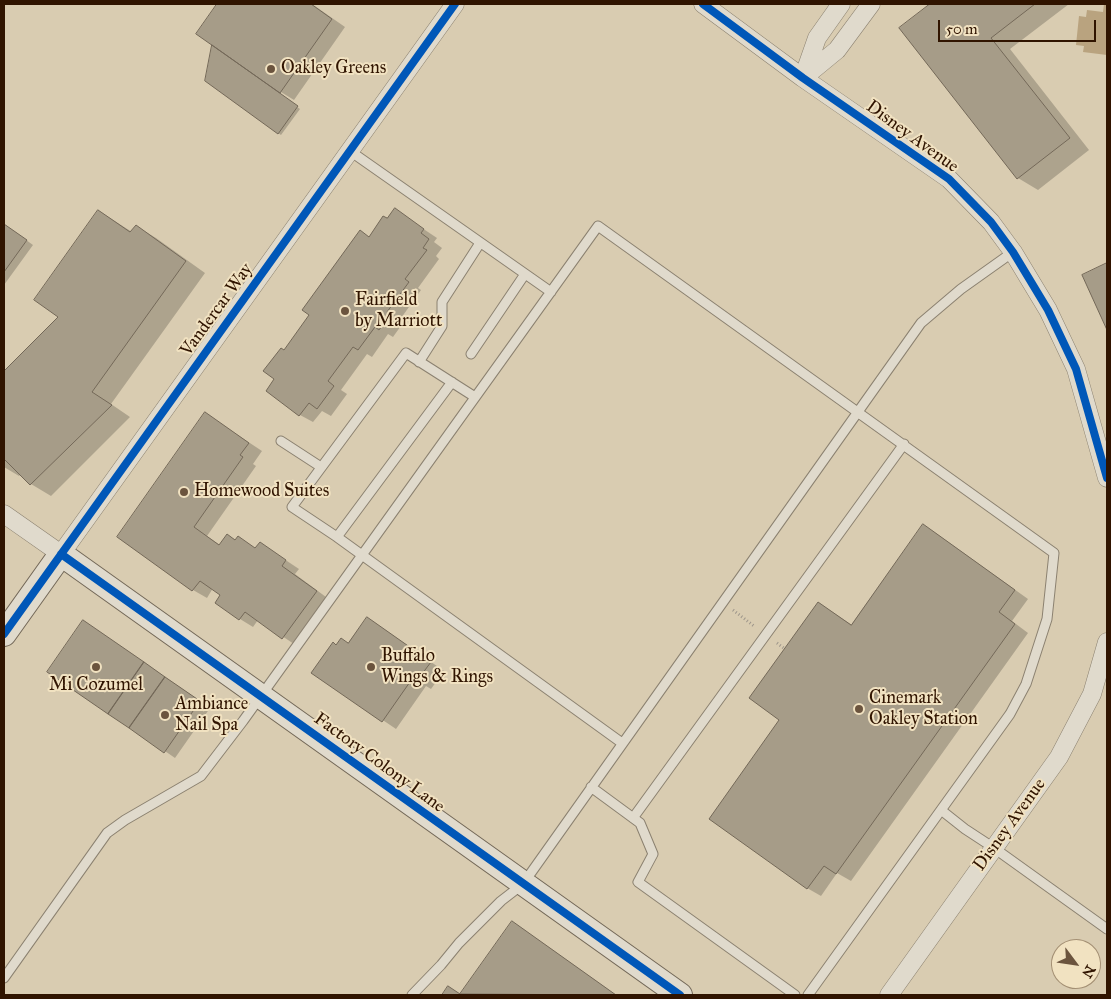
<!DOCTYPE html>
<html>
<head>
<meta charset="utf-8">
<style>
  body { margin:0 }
  #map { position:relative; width:1111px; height:999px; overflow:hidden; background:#d9ccb1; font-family:"IM FELL Great Primer",serif }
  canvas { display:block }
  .frame { position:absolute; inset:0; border:5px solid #301400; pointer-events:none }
  .north { position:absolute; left:1051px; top:939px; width:50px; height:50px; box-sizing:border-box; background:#f1e2c1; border:1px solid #a49074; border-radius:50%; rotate:121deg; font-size:14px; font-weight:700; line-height:20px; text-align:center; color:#301400 }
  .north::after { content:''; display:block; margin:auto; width:18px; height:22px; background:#6b543e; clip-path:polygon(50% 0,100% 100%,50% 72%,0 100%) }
  .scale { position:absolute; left:938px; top:20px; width:158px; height:22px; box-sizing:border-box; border:2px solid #301400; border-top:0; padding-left:6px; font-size:15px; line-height:18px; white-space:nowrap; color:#301400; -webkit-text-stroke:4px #f1e2c1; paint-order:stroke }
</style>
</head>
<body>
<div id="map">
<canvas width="1111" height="999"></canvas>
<div class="frame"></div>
<div class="north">N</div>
<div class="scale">50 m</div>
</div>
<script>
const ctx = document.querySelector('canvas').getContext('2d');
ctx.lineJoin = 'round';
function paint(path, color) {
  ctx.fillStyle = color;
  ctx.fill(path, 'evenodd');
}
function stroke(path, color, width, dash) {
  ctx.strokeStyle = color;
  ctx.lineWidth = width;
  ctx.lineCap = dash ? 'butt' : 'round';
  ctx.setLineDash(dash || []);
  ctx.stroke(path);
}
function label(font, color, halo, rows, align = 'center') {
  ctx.font = font + ' "IM FELL Great Primer",serif';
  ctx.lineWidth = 4;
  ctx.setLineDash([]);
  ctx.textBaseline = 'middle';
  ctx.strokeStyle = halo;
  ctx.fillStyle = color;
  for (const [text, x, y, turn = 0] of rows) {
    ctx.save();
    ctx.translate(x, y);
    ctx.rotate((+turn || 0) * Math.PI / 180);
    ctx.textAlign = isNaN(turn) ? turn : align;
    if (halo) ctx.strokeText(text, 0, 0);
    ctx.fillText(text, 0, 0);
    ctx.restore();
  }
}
const water = new Path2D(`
  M1104,4H1107V55L1083,52L1084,46L1076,45L1079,16L1086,17L1087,10L1103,12Z`);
const shadow = new Path2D(`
  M218,4H312L345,27L294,100L276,89L274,91L300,109L281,135L278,133L213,44L197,33Z
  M932,4H1069L1010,49L1089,150L1038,190L1018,178L901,28Z
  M395,210L437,238L434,242L442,248L436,256L439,259L418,288L421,290L399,321L403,323L393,337L388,334L372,357L367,354L341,390L347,394L331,416L322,411L313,422L300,415L276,379L284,351L370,237Z
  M99,211L132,232L136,226L156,238L205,273L111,404L130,417L51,496L31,484L21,474L19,476L4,467V372L60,317Z
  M4,224L33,245L4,285Z
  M1107,264V327L1084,275Z
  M206,414L262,451L253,464L256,466L207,536L220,545L227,535L236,540L238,537L256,549L260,543L299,569L295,574L330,600L297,646L258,620L253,627L240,619L217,603L222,595L213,588L207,598L193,590L118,537Z
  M923,526L937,534L1028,599L1012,621L1028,633L851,881L837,873L821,896L807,888L781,720L819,603L852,625Z
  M381,627L444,671L431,689L426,686L396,729L313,673L337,646L349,644Z
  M94,628L210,708L175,758L49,671Z
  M513,923L523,929L616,995H443L449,988L461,995Z`);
const building = new Path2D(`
  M217,4H311L332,19L280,93L196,34Z
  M930,4H1035L991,38L1070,138L1017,179L899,28Z
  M212,45L298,106L278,134L205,81Z
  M395,208L424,229L421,233L429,239L423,248L427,250L405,279L409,282L387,312L390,315L379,330L375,327L358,350L353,347L328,381L334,386L317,409L309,403L299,416L266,391L274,379L263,371L281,348L284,350L309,315L302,310L360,230L369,237L383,216L387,218Z
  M98,210L130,232L136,225L186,261L92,392L112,405L30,485L4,459V371L58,317L34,300Z
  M4,224L27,240L4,272Z
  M1107,263V330L1082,275Z
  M205,412L249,443L240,455L243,457L194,527L219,545L227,534L235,540L238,536L255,548L260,542L286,560L282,566L317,591L282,639L245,612L239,620L215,603L220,595L200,581L192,591L117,537Z
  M923,524L1015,590L999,612L1015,624L836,874L824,866L807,889L709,819L779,720L749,698L818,602L851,625Z
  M367,617L431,662L416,682L412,679L382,722L311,673L333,642L336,645L341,638L348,643Z
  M83,620L144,662L108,714L47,672Z
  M144,662L165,677L129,728L108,714Z
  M165,677L200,701L164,753L129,728Z
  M512,921L616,995L460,994Z
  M448,986L460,994L461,995H442Z`);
const path = new Path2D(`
  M733,610L754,626
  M777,643L785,649`);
const lane = new Path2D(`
  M350,151L551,292
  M471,354L525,274
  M419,362L442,326V302L480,243
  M475,397L406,353L292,507L337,537L622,743
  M281,441L321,467
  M337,537L452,382
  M591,787L640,823L653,854L638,882L795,995
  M941,810L965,829L994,848L1107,929
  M633,818L904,444
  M4,978L107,833L125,820L201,776L243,721L598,226L1054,553L1047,619L1026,684L1010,714L808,995
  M412,995L441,965L459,943L501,901L523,884L921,323L961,289L1013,252`);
const street = new Path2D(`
  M703,4L803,78L949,179L991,222L1013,252L1048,310L1076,369L1107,478
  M803,78L837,50L871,4
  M803,78L817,38L841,4
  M4,514L61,554L455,4
  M889,995L1059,757L1092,694L1107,642`);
const secondary = new Path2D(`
  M4,634L61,554L680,995`);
const cycleway = new Path2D(`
  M703,4L803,78L949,179L991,222L1013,252L1048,310L1076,369L1107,478
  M61,554L680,995
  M4,634L455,4`);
const markers = [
  [271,69,5,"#6b543e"],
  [345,311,5,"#6b543e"],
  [184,492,5,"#6b543e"],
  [96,667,5,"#6b543e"],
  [371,667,5,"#6b543e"],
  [859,709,5,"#6b543e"],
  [165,715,5,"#6b543e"]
];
const poiNames = [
  ["Oakley Greens",281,69],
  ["Fairfield",355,301],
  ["by Marriott",355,322],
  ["Homewood Suites",194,492],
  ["Buffalo",381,657],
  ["Wings & Rings",381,678],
  ["Mi Cozumel",96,686,"center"],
  ["Cinemark",869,699],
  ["Oakley Station",869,720],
  ["Ambiance",175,705],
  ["Nail Spa",175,726]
];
const streetNames = [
  ["Disney Avenue",912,137,36],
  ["Vandercar Way",217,310,-54],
  ["Factory Colony Lane",379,763,36],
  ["Disney Avenue",1010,825,-54]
];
paint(water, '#b9a37f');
paint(shadow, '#0003');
paint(building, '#a69c88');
stroke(building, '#736858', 1);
stroke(lane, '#8b8170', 11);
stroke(street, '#8b8170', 19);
stroke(secondary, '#736858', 26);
stroke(path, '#9e968b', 3, [1, 2.5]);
stroke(lane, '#e0dacc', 9);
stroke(street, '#e0dacc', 18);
stroke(secondary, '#e0dacc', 24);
stroke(cycleway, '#0057b8', 8);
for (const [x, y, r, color] of markers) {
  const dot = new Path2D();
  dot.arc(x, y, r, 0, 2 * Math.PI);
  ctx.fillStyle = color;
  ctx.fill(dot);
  stroke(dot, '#f1e2c1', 2);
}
label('18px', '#301400', '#f1e2c1', poiNames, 'left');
label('18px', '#301400', '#f1e2c1', streetNames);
</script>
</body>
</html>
